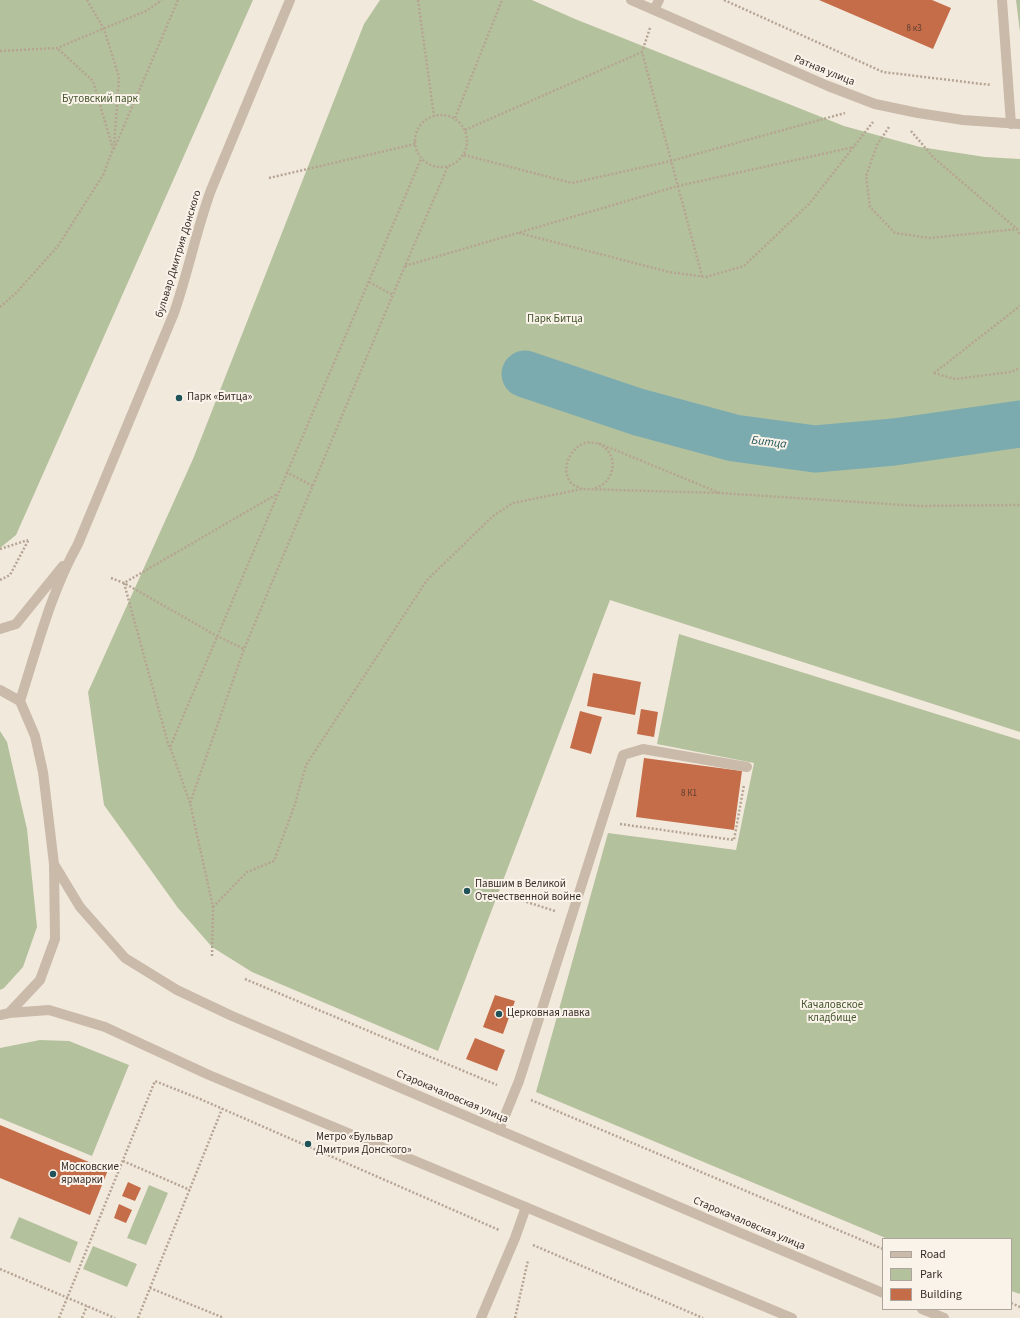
<!DOCTYPE html>
<html>
<head>
<meta charset="utf-8">
<style>
  body { margin:0 }
  #map { position:relative; width:1020px; height:1318px; overflow:hidden; background:#f2e9dd; font-family:"Source Sans 3",sans-serif }
  canvas { display:block }
  .legend { position:absolute; left:882px; top:1238px; width:130px; height:72px; box-sizing:border-box; background:#faf3ea; border:1px solid #aca49d; margin:0; padding:5px 7px; list-style:none; font-size:12px; color:#382e29 }
  .legend li { display:flex; align-items:center; gap:8px; height:20px }
  .legend b { width:20px; border:1px solid #aca49d }
</style>
</head>
<body>
<div id="map">
<canvas width="1020" height="1318"></canvas>
<ul class="legend">
<li><b style="height:5px;background:#cabaa9"></b>Road</li>
<li><b style="height:11px;background:#b4c19d"></b>Park</li>
<li><b style="height:11px;background:#c56c49"></b>Building</li>
</ul>
</div>
<script>
const ctx = document.querySelector('canvas').getContext('2d');
ctx.lineJoin = 'round';
function paint(path, color) {
  ctx.fillStyle = color;
  ctx.fill(path, 'evenodd');
}
function stroke(path, color, width, dash) {
  ctx.strokeStyle = color;
  ctx.lineWidth = width;
  ctx.lineCap = dash ? 'butt' : 'round';
  ctx.setLineDash(dash || []);
  ctx.stroke(path);
}
function label(font, color, halo, rows, align = 'center') {
  ctx.font = font + ' "Source Sans 3",sans-serif';
  ctx.lineWidth = 4;
  ctx.setLineDash([]);
  ctx.textBaseline = 'middle';
  ctx.strokeStyle = halo;
  ctx.fillStyle = color;
  for (const [text, x, y, turn = 0] of rows) {
    ctx.save();
    ctx.translate(x, y);
    ctx.rotate((+turn || 0) * Math.PI / 180);
    ctx.textAlign = isNaN(turn) ? turn : align;
    if (halo) ctx.strokeText(text, 0, 0);
    ctx.fillText(text, 0, 0);
    ctx.restore();
  }
}
const green = new Path2D(`
  M0,0H253L16,535L0,548Z
  M380,0H532L575,19L844,126L920,147L985,157L1020,159V732L610,600L438,1051L252,972L212,947L178,908L104,805L88,692L193,459L364,24Z
  M1016,0H1020V32Z
  M679,634L1020,740V1294L1011,1291V1239H888L536,1092L608,833L736,850L754,763L657,744Z
  M0,731L7,742L27,829L37,927L23,967L4,988L0,990Z
  M40,1040L69,1041L129,1065L92,1156L0,1118V1048Z
  M149,1185L168,1193L146,1245L127,1238Z
  M19,1217L78,1242L70,1263L10,1238Z
  M93,1246L137,1264L127,1287L83,1269Z`);
const river = new Path2D(`
  M525,374L638,412L734,438L815,449L894,442L1020,424`);
const building = new Path2D(`
  M819,0H932L951,8L933,49Z
  M593,673L641,682L635,715L587,706Z
  M641,709L658,712L654,737L637,734Z
  M580,711L602,717L591,754L570,748Z
  M644,758L742,771L734,830L636,817Z
  M495,995L515,1001L503,1034L483,1027Z
  M475,1038L505,1050L497,1071L466,1059Z
  M0,1125L108,1170L90,1215L0,1178Z
  M128,1182L141,1188L135,1201L122,1196Z
  M119,1204L132,1210L126,1223L114,1218Z`);
const path = new Path2D(`
  M87,0L104,29L119,77L114,146
  M418,0L434,116
  M724,0L883,72L991,85
  M650,28L642,52L702,276
  M0,51L57,48L146,11L162,0
  M415 141a26 26 0 1 1 52 0a26 26 0 1 1-52 0Z
  M455,118L502,0
  M889,127L877,145L866,176L870,207L895,233L930,238L1017,229
  M465,130L642,52
  M911,131L934,158L1017,229L1020,235
  M114,149L178,0
  M464,155L572,183L671,161L845,113
  M269,178L415,144
  M519,233L669,272L706,277L744,266L809,204L873,122
  M405,266L678,186L854,147
  M369,282L393,295
  M0,307L16,293L58,246L103,175L113,149L93,81L57,48
  M934,373L1020,306
  M934,373L955,379L1011,372L1020,368
  M286,472L313,486
  M595,488C611,484 618,464 608,451C606,448 601,445 598,443
  M582,489C579,487 574,486 571,483C560,469 570,448 585,443C589,442 594,443 598,443L720,493L919,506L1020,505
  M0,549L28,540
  M111,578L124,583L217,636L244,649
  M0,580L10,575L29,539
  M169,747L124,583L277,494
  M190,803L170,747L421,159
  M620,824L734,840L744,785
  M492,891L555,911
  M213,907L247,872L274,861L295,804L306,765L427,580L493,516L513,503L582,489L720,493
  M212,956L213,907L190,803L244,649L405,266L448,166
  M245,979L497,1085
  M531,1100L883,1249
  M123,1161L190,1190
  M533,1245L703,1318
  M0,1269L115,1318
  M150,1288L222,1109
  M1011,1303L1020,1307
  M59,1318L155,1081L200,1099L499,1230
  M82,1318L87,1306
  M138,1318L150,1288L224,1318
  M515,1318L528,1260`);
const minor = new Path2D(`
  M631,0L828,86L875,104L918,113L963,120L1020,124
  M1002,0L1011,124
  M654,10L659,0
  M0,629L16,624L63,566
  M0,690L20,701L35,736L43,772L54,864L55,939L40,980L9,1013
  M20,701C37,648 51,592 78,544L174,313C188,273 196,231 211,190L290,0
  M54,864L80,907L125,958L177,990L232,1016L724,1226L883,1293
  M0,1015L9,1013L49,1010L105,1027L209,1075L792,1318
  M499,1130L519,1081L623,755L643,749L747,767
  M922,1309L944,1318
  M481,1318L515,1238L526,1207`);
const markers = [
  [179,398,4,"#1f5359"],
  [467,891,4,"#1f5359"],
  [499,1014,4,"#1f5359"],
  [308,1144,4,"#1f5359"],
  [53,1174,4,"#1f5359"]
];
const numberNames = [
  ["8 к3",914,29],
  ["8 К1",689,794]
];
const streetNames = [
  ["Ратная улица",824,71,22],
  ["бульвар Дмитрия Донского",179,254,-73],
  ["Старокачаловская улица",452,1097,23],
  ["Старокачаловская улица",749,1224,23]
];
const parkNames = [
  ["Бутовский парк",100,100],
  ["Парк Битца",555,320],
  ["Качаловское",832,1006],
  ["кладбище",832,1019]
];
const poiNames = [
  ["Парк «Битца»",187,398],
  ["Павшим в Великой",475,885],
  ["Отечественной войне",475,898],
  ["Церковная лавка",507,1014],
  ["Метро «Бульвар",316,1138],
  ["Дмитрия Донского»",316,1151],
  ["Московские",61,1168],
  ["ярмарки",61,1181]
];
const waterNames = [
  ["Битца",769,443,7]
];
paint(green, '#b4c19d');
stroke(river, '#7cabaf', 47);
paint(building, '#c56c49');
stroke(path, '#b6a493', 2.5, [2, 2]);
stroke(minor, '#cabaa9', 10);
for (const [x, y, r, color] of markers) {
  const dot = new Path2D();
  dot.arc(x, y, r, 0, 2 * Math.PI);
  ctx.fillStyle = color;
  ctx.fill(dot);
  stroke(dot, '#faf3ea', 1.5);
}
label('9px', '#5b3e31', null, numberNames);
label('11px', '#382e29', '#faf3ea', streetNames);
label('11px', '#45562d', '#faf3ea', parkNames);
label('11px', '#382e29', '#faf3ea', poiNames, 'left');
label('italic 12px', '#1f5359', '#faf3ea', waterNames);
</script>
</body>
</html>
